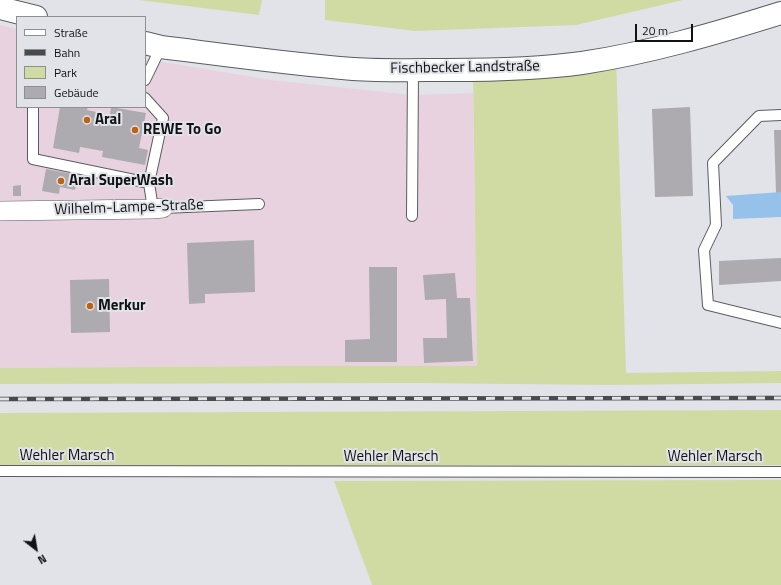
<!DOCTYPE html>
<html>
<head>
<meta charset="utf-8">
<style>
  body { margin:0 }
  #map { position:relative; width:781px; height:585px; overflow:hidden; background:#e1e3e9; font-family:"Titillium Web",sans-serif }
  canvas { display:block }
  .legend { position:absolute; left:16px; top:16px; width:130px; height:92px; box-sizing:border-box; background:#e1e3e9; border:1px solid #8e8f93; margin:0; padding:5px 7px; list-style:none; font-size:12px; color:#111213 }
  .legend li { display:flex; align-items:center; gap:8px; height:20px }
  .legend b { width:20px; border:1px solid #8e8f93 }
  .north { position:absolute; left:16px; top:529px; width:40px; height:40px; -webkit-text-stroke:3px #e1e3e9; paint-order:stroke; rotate:149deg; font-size:11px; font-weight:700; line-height:16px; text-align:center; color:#111213 }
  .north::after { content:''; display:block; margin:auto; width:14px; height:18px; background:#111213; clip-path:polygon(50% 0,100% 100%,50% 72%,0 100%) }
  .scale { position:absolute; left:635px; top:24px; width:58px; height:18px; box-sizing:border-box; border:2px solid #111213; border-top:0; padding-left:5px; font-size:12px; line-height:14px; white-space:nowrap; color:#111213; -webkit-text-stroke:3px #e1e3e9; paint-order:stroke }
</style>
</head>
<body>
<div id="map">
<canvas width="781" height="585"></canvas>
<ul class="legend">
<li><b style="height:5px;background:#fff"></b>Straße</li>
<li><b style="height:5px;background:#484a4c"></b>Bahn</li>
<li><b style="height:11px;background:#d0daa3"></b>Park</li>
<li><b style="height:11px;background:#adabb0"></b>Gebäude</li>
</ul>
<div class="north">N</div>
<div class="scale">20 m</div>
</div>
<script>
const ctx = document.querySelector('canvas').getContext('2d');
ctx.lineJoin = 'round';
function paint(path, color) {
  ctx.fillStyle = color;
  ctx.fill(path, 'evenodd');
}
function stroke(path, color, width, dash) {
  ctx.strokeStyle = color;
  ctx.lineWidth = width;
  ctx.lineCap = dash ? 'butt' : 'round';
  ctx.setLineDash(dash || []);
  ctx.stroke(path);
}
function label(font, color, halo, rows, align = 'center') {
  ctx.font = font + ' "Titillium Web",sans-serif';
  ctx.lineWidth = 4;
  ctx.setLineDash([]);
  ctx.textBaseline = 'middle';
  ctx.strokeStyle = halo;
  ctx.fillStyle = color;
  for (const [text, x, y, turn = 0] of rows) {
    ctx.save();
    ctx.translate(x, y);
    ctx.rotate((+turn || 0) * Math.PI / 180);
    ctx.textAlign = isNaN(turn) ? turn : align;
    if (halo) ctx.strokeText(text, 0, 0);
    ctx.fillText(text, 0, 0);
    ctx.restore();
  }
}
const commercial = new Path2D(`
  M0,25L17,29V107H145V59L271,80L412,95L473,93L477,366H281L0,368Z`);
const green = new Path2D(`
  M139,0H262L259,15Z
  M325,0H683L576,25L415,31L325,20Z
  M616,57L626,373L781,371V383L610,385L416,383L0,384V368L281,366H477L473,70Z
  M781,410V465L253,466L0,465V413Z
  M781,480V585H372L334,481Z`);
const water = new Path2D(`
  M781,192V217L733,219V205L726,196Z`);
const building = new Path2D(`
  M60,107H88L87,110L110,115L111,107L146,113L139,148L148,150L145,165L102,157L103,151L80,147L79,153L53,148Z
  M690,107L693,196L655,197L652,109Z
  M774,130H781V192L776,193Z
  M46,169L78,175L75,190L60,187L59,194L42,191Z
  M21,185V196H13V186Z
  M254,240L255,292L205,294V303L189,304L187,243Z
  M781,258V281L719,285V261Z
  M369,267H397V362H345V340L370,339Z
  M455,273L457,298H470L473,361L424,363L423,338H447L446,299L425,300L423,275Z
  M109,279L110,332L71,333L70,280Z`);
const service = new Path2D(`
  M145,80L161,47
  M33,107V159L149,183L163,118L145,98
  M781,115L759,116L713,163L716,225L704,250L708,305L781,323
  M149,183L153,209
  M163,208L259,204
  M412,216L413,70
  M0,471L781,472`);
const minor = new Path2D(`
  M0,211L153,209L163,208`);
const primary = new Path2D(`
  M0,8L36,17
  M145,43L161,47C225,55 289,64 353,69C385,71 418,70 450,70C494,70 539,69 582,63C649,53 717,33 781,13`);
const rail = new Path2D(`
  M0,399L781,398`);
const markers = [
  [87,120,4,"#be6112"],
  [135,130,4,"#be6112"],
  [61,181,4,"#be6112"],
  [90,306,4,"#be6112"]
];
const streetNames = [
  ["Fischbecker Landstraße",465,68,-1],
  ["Wilhelm-Lampe-Straße",129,208,-2],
  ["Wehler Marsch",67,456],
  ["Wehler Marsch",391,457],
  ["Wehler Marsch",715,457]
];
const poiNames = [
  ["Aral",95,120],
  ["REWE To Go",143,130],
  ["Aral SuperWash",69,181],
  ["Merkur",98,306]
];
paint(commercial, '#e9d2df');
paint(green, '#d0daa3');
paint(water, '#95c1eb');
paint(building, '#adabb0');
stroke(service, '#5b5c61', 12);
stroke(minor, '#5b5c61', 20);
stroke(primary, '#5b5c61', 24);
stroke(service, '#fff', 10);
stroke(minor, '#fff', 19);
stroke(primary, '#fff', 22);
stroke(rail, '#484a4c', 4.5);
stroke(rail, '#e1e3e9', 3, [9]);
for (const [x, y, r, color] of markers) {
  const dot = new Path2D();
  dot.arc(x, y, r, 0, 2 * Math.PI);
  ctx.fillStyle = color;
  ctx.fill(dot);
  stroke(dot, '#e1e3e9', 1.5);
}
label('15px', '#111213', '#e1e3e9', streetNames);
label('bold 15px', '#111213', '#e1e3e9', poiNames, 'left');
</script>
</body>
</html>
